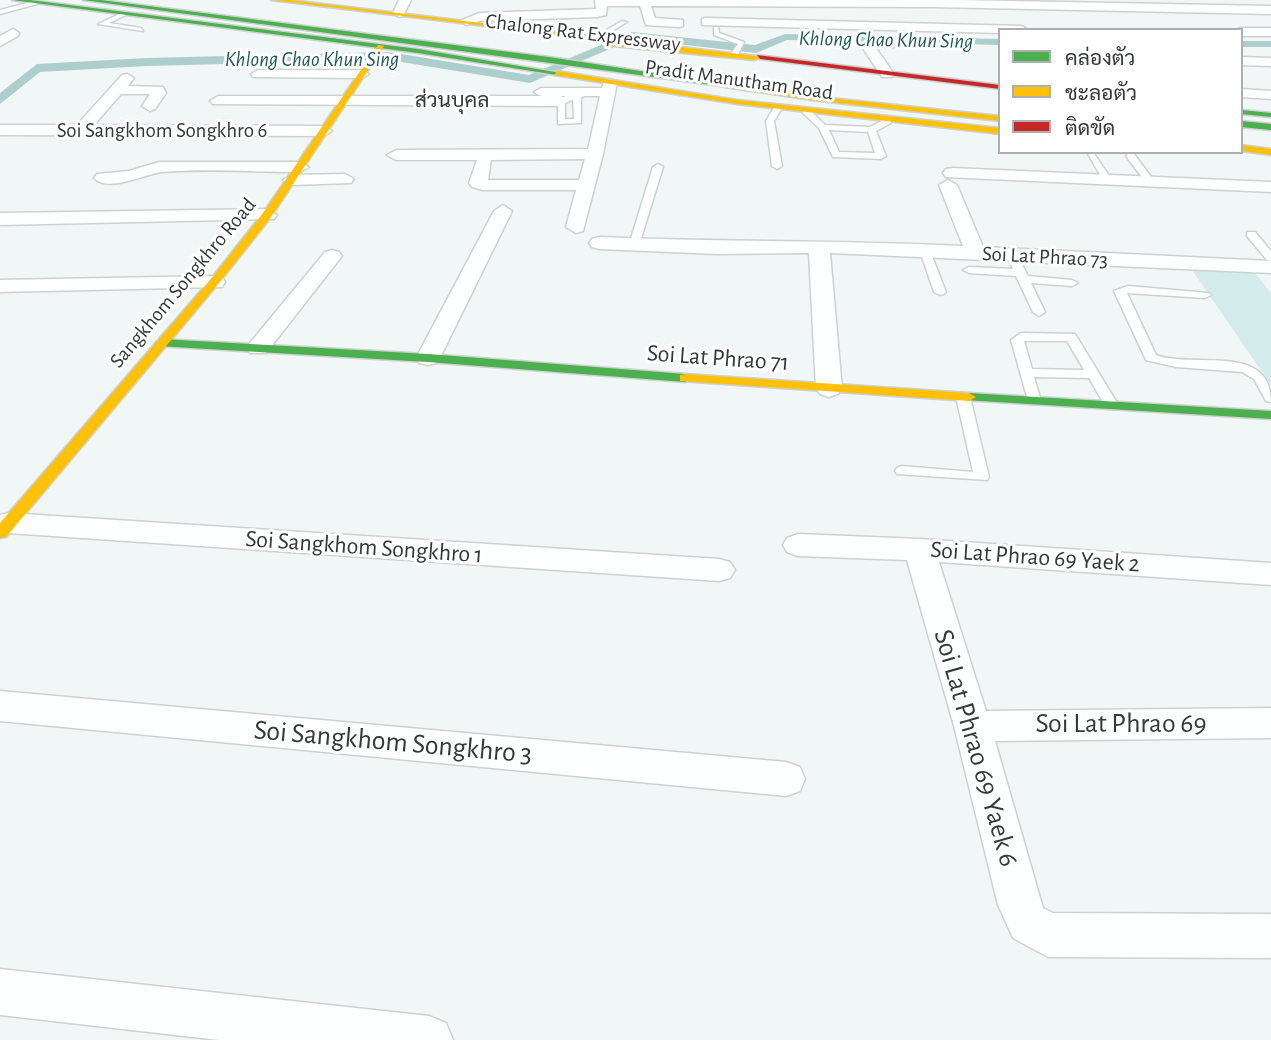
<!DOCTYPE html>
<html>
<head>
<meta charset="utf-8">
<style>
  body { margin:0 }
  #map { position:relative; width:1271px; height:1040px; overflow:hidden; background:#f1f7f7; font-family:"Alegreya Sans",Sarabun,sans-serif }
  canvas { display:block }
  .legend { position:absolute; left:998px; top:28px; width:245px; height:126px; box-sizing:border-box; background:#fff; border:2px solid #aeb0af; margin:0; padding:9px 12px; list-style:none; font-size:21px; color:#353938 }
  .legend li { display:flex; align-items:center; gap:14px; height:35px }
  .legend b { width:35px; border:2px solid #aeb0af }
</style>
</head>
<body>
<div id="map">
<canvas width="1271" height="1040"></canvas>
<ul class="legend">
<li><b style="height:9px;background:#4caf50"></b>คล่องตัว</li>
<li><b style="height:9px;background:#ffc107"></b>ชะลอตัว</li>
<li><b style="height:9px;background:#c62828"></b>ติดขัด</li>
</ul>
</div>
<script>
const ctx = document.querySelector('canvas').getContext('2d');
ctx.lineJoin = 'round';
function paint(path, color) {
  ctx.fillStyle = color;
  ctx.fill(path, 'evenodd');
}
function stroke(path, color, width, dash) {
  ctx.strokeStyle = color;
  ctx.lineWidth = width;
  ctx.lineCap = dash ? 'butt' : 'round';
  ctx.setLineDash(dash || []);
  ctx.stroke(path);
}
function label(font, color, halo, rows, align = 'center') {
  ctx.font = font + ' "Alegreya Sans",Sarabun,sans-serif';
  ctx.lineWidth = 6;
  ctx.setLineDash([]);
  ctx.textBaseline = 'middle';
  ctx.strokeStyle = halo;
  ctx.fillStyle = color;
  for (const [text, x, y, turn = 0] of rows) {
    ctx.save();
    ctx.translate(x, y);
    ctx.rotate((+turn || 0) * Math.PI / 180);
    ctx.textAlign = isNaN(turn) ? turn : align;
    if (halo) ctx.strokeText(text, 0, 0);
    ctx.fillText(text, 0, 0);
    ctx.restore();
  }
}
const green = new Path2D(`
  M1192,270L1255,273L1271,293V385Z`);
const canal = new Path2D(`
  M632,32L755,45L785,34L1000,39V45L787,40L756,53L633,39L530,83L389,60L146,66L40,72L0,104V93L37,64L146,58L389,52L529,75Z
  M1241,41H1271V47H1241Z`);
const lane = new Path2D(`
  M35,1L37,4L0,14V10Z
  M124,12L126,15L109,23L141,28L143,31L98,24Z
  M622,21L627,22L600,38L595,37Z
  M714,27H718L719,33L744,42L737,57L730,55L738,44L714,35Z
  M583,90L590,92L581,98V123L558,124V99ZM573,100L574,119H565V102Z
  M775,106L782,108L774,121L782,166L777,169L772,166L766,121Z
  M803,109H809L825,125L870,127L885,119H891V123L876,131L886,156L881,159L833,157L819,128L803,113ZM829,130L868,132L875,153L839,152Z
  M1087,152H1093L1112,180L1110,182H1104Z
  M1128,154H1134L1155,182L1153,184H1147L1126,156Z
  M658,164L663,167L639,245L630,247L629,245L653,167Z
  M1247,232H1255L1271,251V261L1267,260L1247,236Z
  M925,248L930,251L946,292L944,294L940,295L934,292L920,251Z
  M1012,252L1017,255L1028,276L1072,280L1078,283L1072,286L1031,283L1045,312L1039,316L1033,312L1016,276L969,273L963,270L969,267L1013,269L1007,255Z
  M1128,286L1209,293L1211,295L1205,298L1127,293L1156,355C1194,369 1271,342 1271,402L1266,401L1254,379L1242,372L1176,367L1146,360L1114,291Z
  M1021,333L1075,334L1119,406L1117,409H1107L1089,378L1034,377L1041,401L1039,404H1029L1011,340ZM1024,341H1067L1084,370L1032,369Z
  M963,393L970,397L989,477L987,480L897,474L895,471L897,468L902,466L973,472L956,397Z`);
const street = new Path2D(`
  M399,0H411L403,16L399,17L393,13Z
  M595,0H958L1271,6V14L933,7L651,6L655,18L683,20V26L679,27L646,25L640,6H607L606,15L597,17L480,21L466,25L460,21L479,13L596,9Z
  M706,18L1022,26L1028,30H1000V33L702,25V19Z
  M1241,28H1271V36H1241V30H1236Z
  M13,29L19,33L18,36L0,46V36Z
  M903,39L908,40V46L876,48L894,74L892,77H882L860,44L867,40Z
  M1241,57L1271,58V66L1241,65Z
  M258,70H362L369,74L362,78L253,77L251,74Z
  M127,74L134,78L128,86L163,87L166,93L155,109L150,111L142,106L150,94H121L94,125L324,126L332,131L324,136L0,135V125H77L122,75Z
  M610,79L617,83L603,154L583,231L576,233L566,227L576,190H483L472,187L469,183L477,160H396L387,155L396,150L588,149L600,96H541L534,92L541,88H602L605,80ZM585,159L579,180H488L491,160Z
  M1241,89L1271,91V99L1241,97Z
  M218,96H561L569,101L561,106L213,104L210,101Z
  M159,162H300L309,167L300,172C256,172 205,168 162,172C145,174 108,193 94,178L97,174L129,171Z
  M952,168L1271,182V192L946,177L943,173L946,169Z
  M345,174L354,179L351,183L292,185L283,180L292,175Z
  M948,180L957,185L983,247L1271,261V273L830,253L842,389L838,394L829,397L820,394L816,389L809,253L717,254L599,249L592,247L589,243L592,239L599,237C720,242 841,240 963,246L939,185Z
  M503,205L512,211L440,358L437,363L428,365L419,363L416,358L494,211Z
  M267,209L277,215L274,219L0,225V213Z
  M332,250L339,252L342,256L266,353H250L246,348L250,343L325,252Z
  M214,276L222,277L225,282L222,287L0,292V280Z
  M8,513L719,559L730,562L735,570L730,578L719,581L8,533L0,531V515Z
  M798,534L920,539L1271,563V585L939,562L986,711L1271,708V738L995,741L1043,908L1053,913L1271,914V958L1048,957L1013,938L998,905L954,726L907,560L798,556L787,552L783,545L787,538Z
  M0,691L786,762L800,767L805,779L800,791L786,796L0,721Z
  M0,969L429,1016L446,1023L453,1040H219L0,1015Z`);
const fast = new Path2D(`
  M12,0H30L418,49L561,73L557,75L418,53Z
  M83,0H101L549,57L732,85L728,87Z
  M1241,110L1271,113V117L1241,114Z
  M1241,121L1271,124V130L1241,127Z
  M161,339L428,354L685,374L692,378L685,382L428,362L157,346L155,343Z
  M969,393L1271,411V419L964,400L962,397Z`);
const slow = new Path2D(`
  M271,0H290L764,57L754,60L603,45L601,42H617Z
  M378,45L384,46L271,217L218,284L6,537L0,538V523L210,280L263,213Z
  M557,71L737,100L1000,128V134L737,104L554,75Z
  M728,83L820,97L1000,116V121L820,101L725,87Z
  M1241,145L1271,149V155L1241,151Z
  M685,374L969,393L976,397L969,401L680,381V375Z`);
const jam = new Path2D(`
  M757,55L1000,85V89L760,59Z`);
const farStreetnames = [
  ["Chalong Rat Expressway",583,33,7],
  ["Pradit Manutham Road",739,80,8],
  ["ส่วนบุคล",452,101],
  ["Soi Sangkhom Songkhro 6",162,131],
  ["Soi Lat Phrao 73",1045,257,3],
  ["Sangkhom Songkhro Road",183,283,-50]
];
const farWaternames = [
  ["Khlong Chao Khun Sing",886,40,1],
  ["Khlong Chao Khun Sing",312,60]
];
const streetNames = [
  ["Soi Lat Phrao 71",718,358,4],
  ["Soi Sangkhom Songkhro 1",364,547,4],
  ["Soi Lat Phrao 69 Yaek 2",1035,557,4]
];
const nearStreetnames = [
  ["Soi Lat Phrao 69",1121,724],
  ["Soi Sangkhom Songkhro 3",393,742,5],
  ["Soi Lat Phrao 69 Yaek 6",976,748,74]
];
paint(green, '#d4ebeb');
paint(canal, '#aececd');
stroke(lane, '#cdd2d1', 3);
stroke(street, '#cdd2d1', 3);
stroke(fast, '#cdd2d1', 3);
stroke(slow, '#cdd2d1', 3);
stroke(jam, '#cdd2d1', 3);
paint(lane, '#fdfefe');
paint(street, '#fdfefe');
paint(fast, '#4caf50');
paint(slow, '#ffc107');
paint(jam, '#c62828');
label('21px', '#353938', '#fff', farStreetnames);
label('italic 21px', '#1e5959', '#fff', farWaternames);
label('24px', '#353938', '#fff', streetNames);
label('28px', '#353938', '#fff', nearStreetnames);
</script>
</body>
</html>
